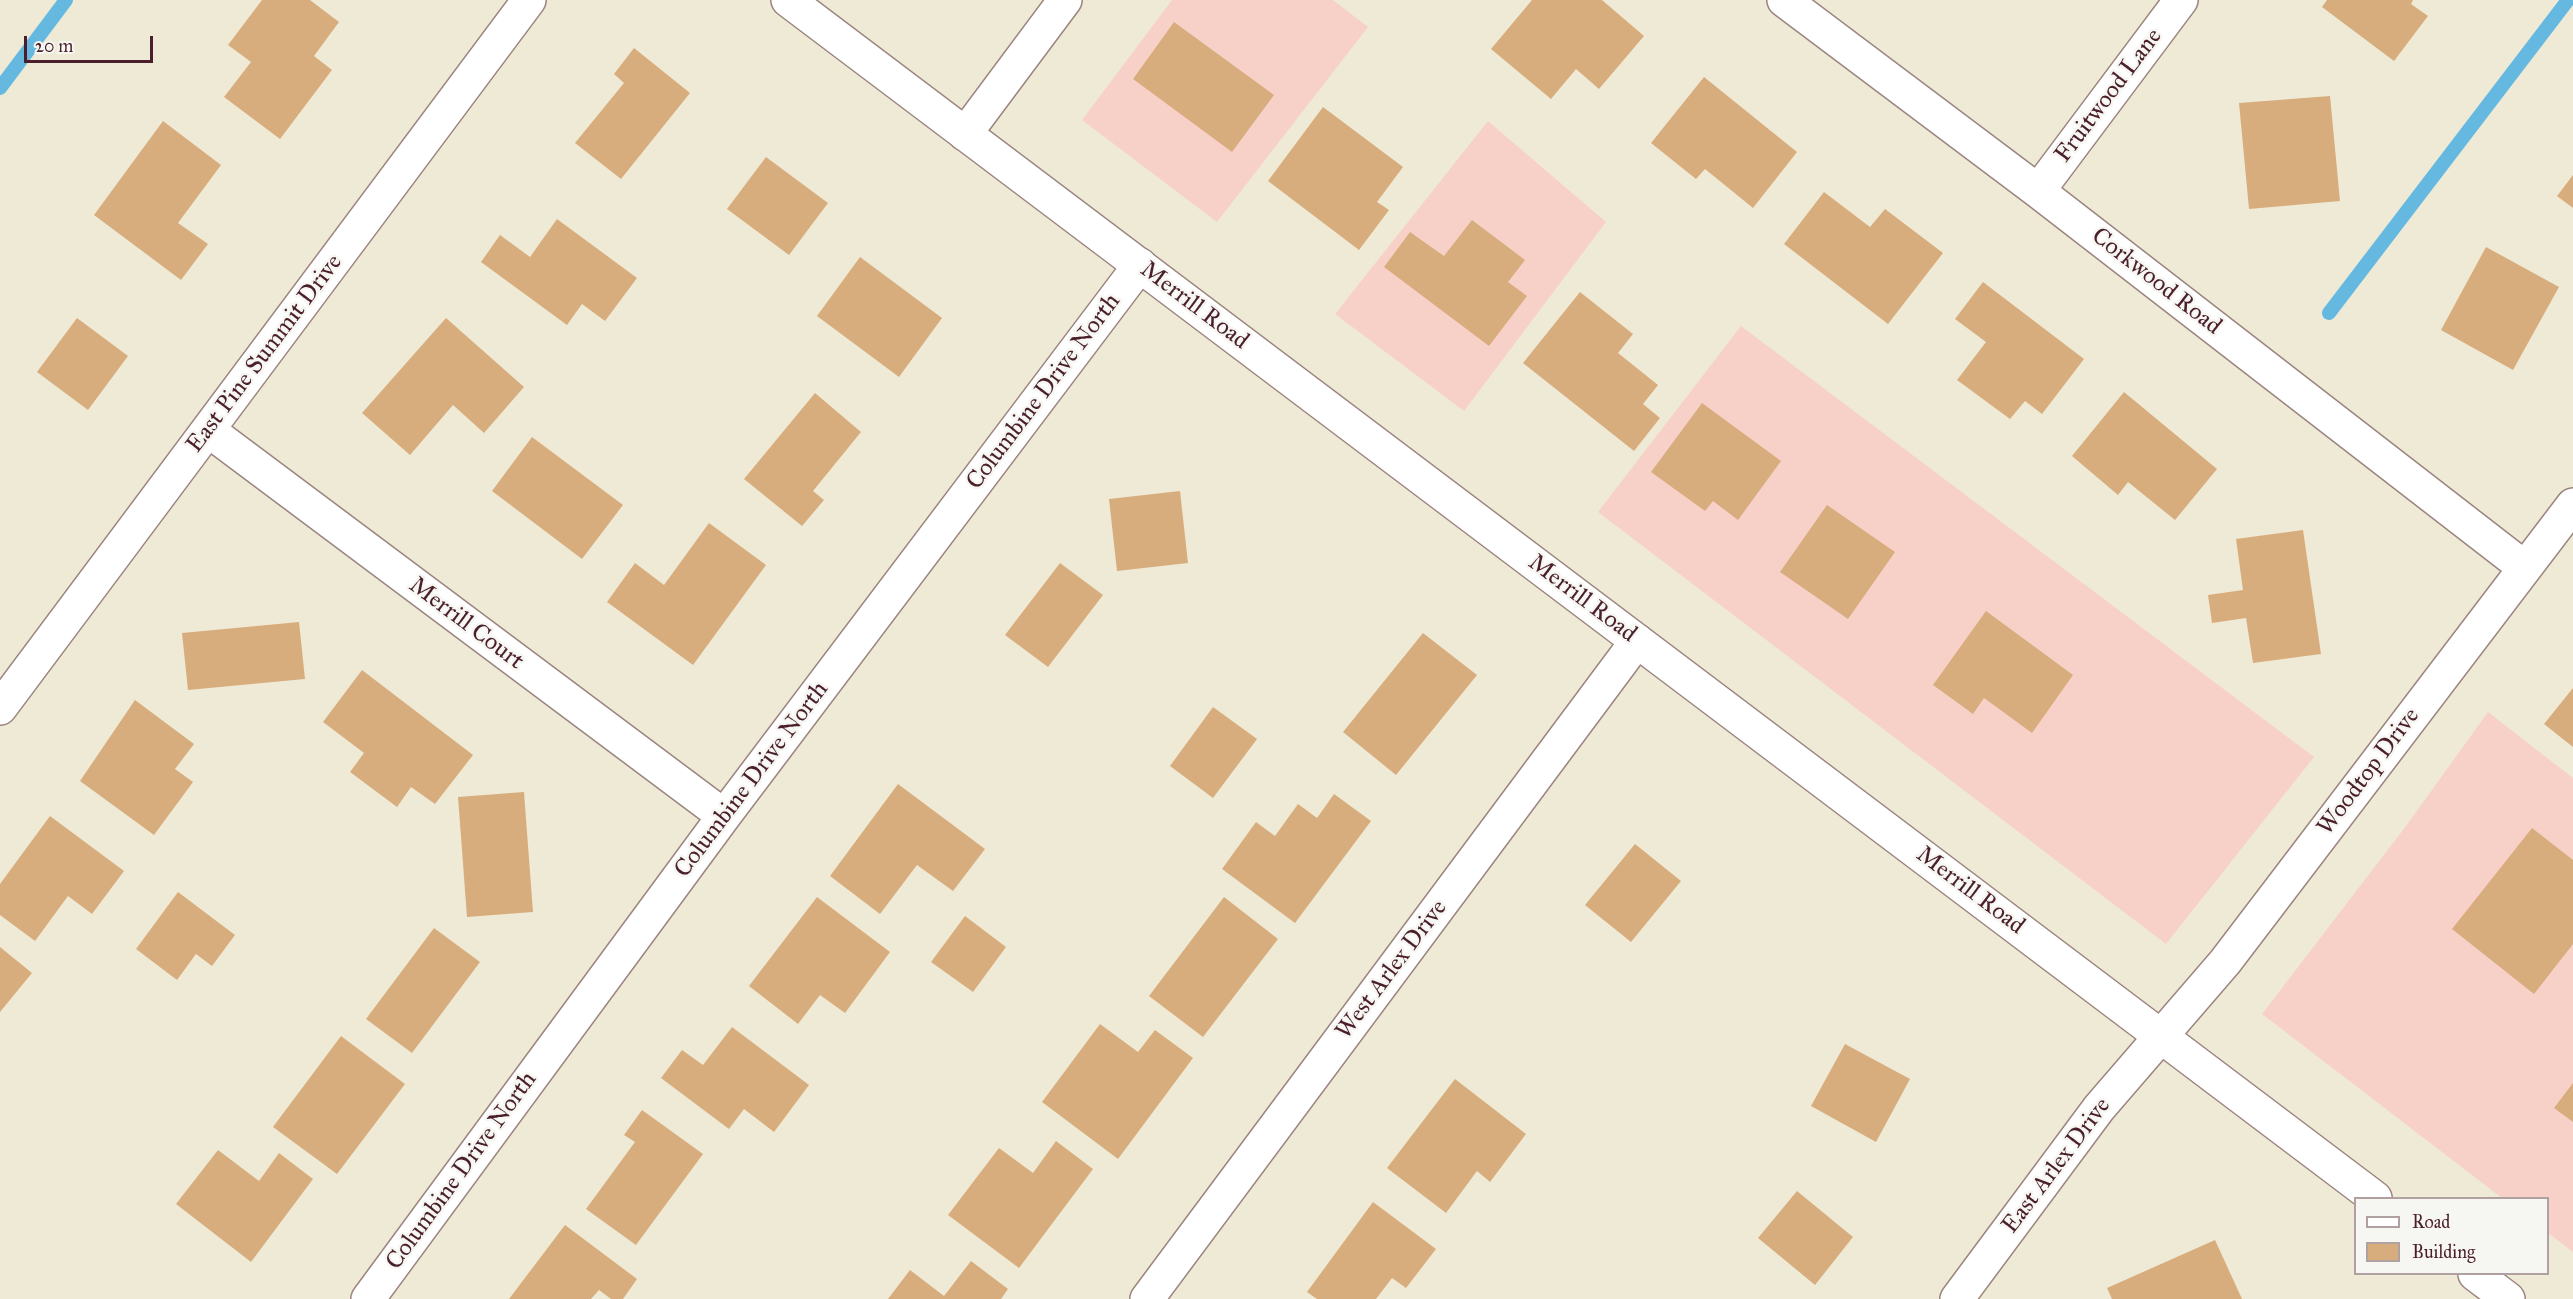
<!DOCTYPE html>
<html>
<head>
<meta charset="utf-8">
<style>
  body { margin:0 }
  #map { position:relative; width:2573px; height:1299px; overflow:hidden; background:#efead5; font-family:"IM FELL Great Primer",serif }
  canvas { display:block }
  .legend { position:absolute; left:2354px; top:1197px; width:195px; height:78px; box-sizing:border-box; background:#f6f6f2; border:2px solid #b1a0a2; margin:0; padding:8px 10px; list-style:none; font-size:18px; color:#4a1f2b }
  .legend li { display:flex; align-items:center; gap:12px; height:30px }
  .legend b { width:30px; border:2px solid #b1a0a2 }
  .scale { position:absolute; left:24px; top:36px; width:129px; height:27px; box-sizing:border-box; border:3px solid #4a1f2b; border-top:0; padding-left:8px; font-size:18px; line-height:21px; white-space:nowrap; color:#4a1f2b; -webkit-text-stroke:4px #f6f6f2; paint-order:stroke }
</style>
</head>
<body>
<div id="map">
<canvas width="2573" height="1299"></canvas>
<ul class="legend">
<li><b style="height:8px;background:#fff"></b>Road</li>
<li><b style="height:16px;background:#d8ad7e"></b>Building</li>
</ul>
<div class="scale">20 m</div>
</div>
<script>
const ctx = document.querySelector('canvas').getContext('2d');
ctx.lineJoin = 'round';
function paint(path, color) {
  ctx.fillStyle = color;
  ctx.fill(path, 'evenodd');
}
function stroke(path, color, width, dash) {
  ctx.strokeStyle = color;
  ctx.lineWidth = width;
  ctx.lineCap = dash ? 'butt' : 'round';
  ctx.setLineDash(dash || []);
  ctx.stroke(path);
}
function label(font, color, halo, rows, align = 'center') {
  ctx.font = font + ' "IM FELL Great Primer",serif';
  ctx.lineWidth = 5;
  ctx.setLineDash([]);
  ctx.textBaseline = 'middle';
  ctx.strokeStyle = halo;
  ctx.fillStyle = color;
  for (const [text, x, y, turn = 0] of rows) {
    ctx.save();
    ctx.translate(x, y);
    ctx.rotate((+turn || 0) * Math.PI / 180);
    ctx.textAlign = isNaN(turn) ? turn : align;
    if (halo) ctx.strokeText(text, 0, 0);
    ctx.fillText(text, 0, 0);
    ctx.restore();
  }
}
const built = new Path2D(`
  M1172,0H1333L1368,27L1217,222L1082,120Z
  M1488,121L1606,222L1464,411L1335,314Z
  M1741,326L2314,757L2166,944L1598,512Z
  M2488,712L2573,778V1252L2548,1233V1198H2502L2262,1014L2406,826Z`);
const stream = new Path2D(`
  M0,88L66,0
  M2329,313L2568,0`);
const building = new Path2D(`
  M262,0H310L339,22L314,56L332,70L280,139L224,97L251,62L228,45Z
  M1532,0H1602L1644,36L1599,89L1576,69L1551,99L1491,49Z
  M2327,0H2413L2411,4L2428,16L2394,61L2322,7Z
  M1174,22L1274,95L1232,152L1133,79Z
  M634,48L690,93L621,179L575,143L624,83L614,74Z
  M1704,77L1797,152L1753,208L1705,169L1696,179L1651,143Z
  M2330,96L2340,201L2249,209L2239,103Z
  M1323,107L1403,167L1377,202L1389,210L1359,250L1268,181Z
  M163,121L221,165L178,223L208,244L181,280L94,215Z
  M766,157L828,203L789,255L727,209Z
  M2573,175V208L2557,196Z
  M1824,192L1870,227L1885,209L1943,253L1888,324L1784,244Z
  M557,219L637,278L605,321L582,304L567,325L481,262L500,235L530,257Z
  M1472,220L1525,260L1508,282L1527,296L1489,346L1384,267L1410,232L1444,256Z
  M2486,247L2559,287L2513,370L2441,330Z
  M860,257L942,318L899,377L817,316Z
  M1983,282L2084,359L2042,414L2025,401L2010,419L1957,380L1986,342L1955,319Z
  M1580,292L1633,334L1618,353L1658,385L1643,404L1660,418L1634,451L1523,363Z
  M77,318L128,356L88,410L37,372Z
  M446,318L524,387L484,433L453,405L410,455L362,413Z
  M2124,392L2217,469L2175,520L2128,482L2118,495L2072,456Z
  M815,393L861,432L813,491L824,500L802,526L744,479Z
  M1702,403L1781,461L1738,520L1713,501L1705,511L1651,472Z
  M532,437L623,505L582,559L492,491Z
  M1180,491L1188,563L1117,571L1109,499Z
  M1827,505L1895,552L1848,619L1780,572Z
  M709,523L766,565L693,665L607,602L635,563L664,585Z
  M2303,530L2321,654L2253,663L2246,618L2212,623L2208,595L2243,590L2236,539Z
  M1060,563L1103,595L1048,667L1005,635Z
  M1986,611L2073,675L2032,733L1984,698L1973,714L1933,685Z
  M299,622L305,679L188,690L182,633Z
  M1423,633L1477,675L1396,775L1343,732Z
  M362,670L473,755L435,804L411,787L397,807L350,772L364,753L323,722Z
  M2573,688V747L2544,724Z
  M135,700L194,744L175,769L193,782L154,835L80,781Z
  M1213,707L1257,739L1213,798L1170,766Z
  M898,784L985,849L953,891L917,865L880,914L830,876Z
  M524,792L533,912L467,917L458,797Z
  M1334,794L1371,821L1295,923L1222,869L1256,822L1275,836L1298,804L1317,818Z
  M50,816L124,871L92,914L68,896L35,941L0,915V884Z
  M2532,828L2573,860V944L2534,994L2452,929Z
  M1635,844L1681,881L1631,942L1585,905Z
  M178,892L235,935L212,966L196,954L177,980L136,949Z
  M817,897L890,952L845,1013L820,995L798,1024L749,986Z
  M1224,897L1278,939L1203,1037L1149,996Z
  M965,916L1006,947L973,992L931,962Z
  M434,928L480,962L412,1053L366,1019Z
  M0,947L32,973L0,1012Z
  M1100,1024L1138,1052L1155,1030L1193,1058L1118,1159L1042,1102Z
  M732,1027L809,1085L774,1132L744,1109L729,1129L661,1078L682,1050L703,1065Z
  M341,1036L405,1084L337,1174L273,1127Z
  M1845,1044L1910,1079L1876,1142L1811,1106Z
  M1455,1079L1526,1134L1490,1182L1477,1171L1446,1213L1387,1168Z
  M2573,1083V1122L2554,1108Z
  M642,1110L703,1154L636,1245L586,1209L635,1142L624,1135Z
  M1056,1141L1093,1169L1019,1268L948,1215L999,1148L1033,1173Z
  M218,1150L259,1181L279,1153L313,1179L251,1262L176,1204Z
  M1797,1191L1853,1237L1815,1285L1758,1238Z
  M1373,1202L1436,1249L1406,1288L1392,1278L1376,1299H1317L1307,1292Z
  M565,1225L637,1279L623,1299H611L599,1290L591,1299H509Z
  M2215,1240L2242,1299H2112L2107,1288Z
  M971,1261L1008,1289L1001,1299H888L910,1270L944,1296Z`);
const minor = new Path2D(`
  M1784,0L2038,191L2525,568
  M965,134L1065,0
  M2038,191L2181,0
  M208,430L724,816
  M0,708L529,0
  M368,1299L724,816L1140,265
  M1147,1299L1637,641
  M1957,1299L2099,1108L2225,962L2573,505`);
const major = new Path2D(`
  M788,0L2375,1198
  M2475,1274L2508,1299`);
const streetNames = [
  ["Fruitwood Lane",2109,96,-53],
  ["Corkwood Road",2156,282,38],
  ["Merrill Road",1194,306,37],
  ["East Pine Summit Drive",265,354,-53],
  ["Columbine Drive North",1044,392,-53],
  ["Merrill Road",1582,599,37],
  ["Merrill Court",466,624,37],
  ["Woodtop Drive",2369,772,-53],
  ["Columbine Drive North",752,780,-53],
  ["Merrill Road",1970,891,37],
  ["West Arlex Drive",1392,970,-53],
  ["East Arlex Drive",2057,1166,-53],
  ["Columbine Drive North",462,1171,-54]
];
paint(built, '#f7d1c8');
stroke(stream, '#65b9e1', 14);
paint(building, '#d8ad7e');
stroke(minor, '#9c8480', 36);
stroke(major, '#9c8480', 36);
stroke(minor, '#fff', 33);
stroke(major, '#fff', 33);
label('24px', '#4a1f2b', '#f6f6f2', streetNames);
</script>
</body>
</html>
